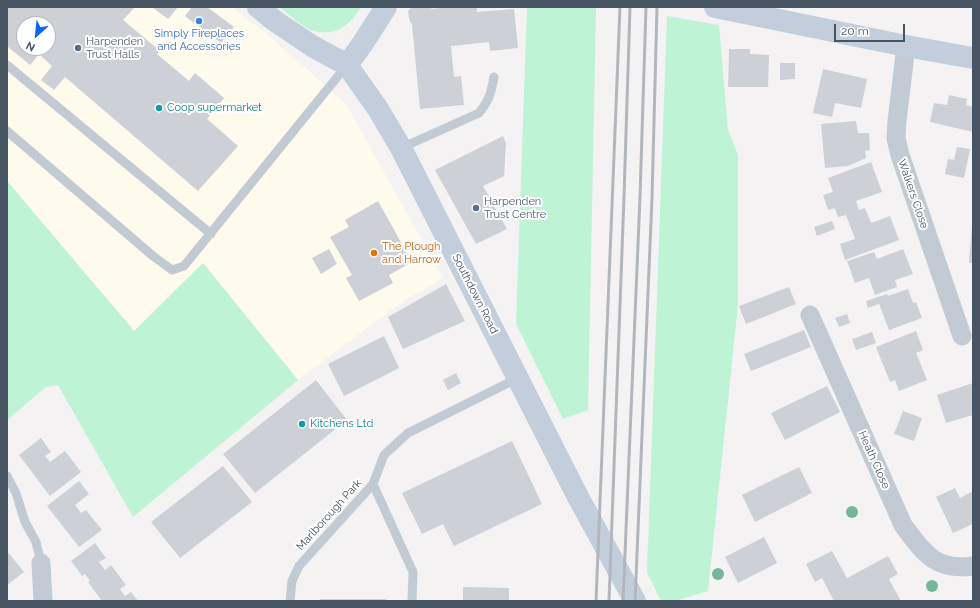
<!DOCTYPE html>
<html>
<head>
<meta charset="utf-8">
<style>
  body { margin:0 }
  #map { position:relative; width:980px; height:608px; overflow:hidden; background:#f4f2f2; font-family:Raleway,sans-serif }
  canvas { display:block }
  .frame { position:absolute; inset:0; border:8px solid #475462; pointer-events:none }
  .north { position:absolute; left:16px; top:16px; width:40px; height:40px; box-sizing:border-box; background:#fff; border:1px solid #b5bbc0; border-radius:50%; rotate:207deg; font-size:11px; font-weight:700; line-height:16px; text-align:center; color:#475462 }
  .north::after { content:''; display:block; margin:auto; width:14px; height:18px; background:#0965f7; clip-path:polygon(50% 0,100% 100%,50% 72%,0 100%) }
  .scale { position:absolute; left:834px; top:24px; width:71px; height:18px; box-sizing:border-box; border:2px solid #475462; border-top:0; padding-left:5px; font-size:12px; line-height:14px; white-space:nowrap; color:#475462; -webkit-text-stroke:3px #fff; paint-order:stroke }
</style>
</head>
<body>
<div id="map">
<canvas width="980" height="608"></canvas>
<div class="frame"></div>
<div class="north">N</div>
<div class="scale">20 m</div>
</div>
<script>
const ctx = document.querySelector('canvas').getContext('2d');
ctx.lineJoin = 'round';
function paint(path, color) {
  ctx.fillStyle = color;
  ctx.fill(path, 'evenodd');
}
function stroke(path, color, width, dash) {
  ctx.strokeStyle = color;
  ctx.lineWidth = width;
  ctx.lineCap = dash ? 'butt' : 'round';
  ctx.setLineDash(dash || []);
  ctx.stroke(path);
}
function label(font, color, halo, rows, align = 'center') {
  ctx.font = font + ' Raleway,sans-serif';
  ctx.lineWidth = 4;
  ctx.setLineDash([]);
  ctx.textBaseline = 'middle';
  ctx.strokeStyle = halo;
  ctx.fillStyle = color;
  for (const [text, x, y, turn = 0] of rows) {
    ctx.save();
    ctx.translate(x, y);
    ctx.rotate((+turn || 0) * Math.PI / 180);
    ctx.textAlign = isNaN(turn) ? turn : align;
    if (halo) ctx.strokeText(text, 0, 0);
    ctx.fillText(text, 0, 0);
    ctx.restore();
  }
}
const commercial = new Path2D(`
  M7,7H232L267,34L346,104L443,278L405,300L298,380L203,263L135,331L7,181ZM24,24H48V48H24Z`);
const green = new Path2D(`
  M279,7H361C351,24 336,37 315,31C304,29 289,14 279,7Z
  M527,7H596L588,410L563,419L516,324Z
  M667,16L719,25L728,129L738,155V305L708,591L675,601H661L647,572Z
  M7,181L134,331L203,263L298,380L133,517L58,385L46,387L7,420Z`);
const building = new Path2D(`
  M7,7H135L123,20L160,51L157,54L189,81L195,73L224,98L207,119L238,146L198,191L65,77L54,90L41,80L52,66L39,54L30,65L7,46ZM24,24H48V48H24Z
  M152,7H178L168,19Z
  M192,7H207L234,27L221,43L185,16Z
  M412,7H429L432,9L447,7H477V12L514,9L518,48L490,51L489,42L451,46L454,77L461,76L464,105L420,109L412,24L410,22L408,11Z
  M729,49H750V54L769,55L768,87H728Z
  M780,63H795V79L780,80Z
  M823,69L867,79L861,108L835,103L832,117L813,113Z
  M949,95L967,99L966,105L973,107V132L930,122L934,103L947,105Z
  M856,121L858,133H869L870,150L865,151L866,158L848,166L825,168L821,124Z
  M503,136L506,144L504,176L483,186L507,229L476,244L435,170Z
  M957,147L970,149L964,178L945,174L948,159L954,160Z
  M871,162L882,192L856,201L859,210L865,208L871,223L890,216L899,240L845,260L840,244L855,239L846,215L838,217L835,208L828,210L823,195L833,192L828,178Z
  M378,201L412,262L389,275L393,283L359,301L346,278L352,275L330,237L349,227L345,220Z
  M832,221L835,229L817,236L814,227Z
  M972,225H973V263H969Z
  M329,249L337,264L321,274L312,258Z
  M903,249L913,274L895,280L897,287L875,295L869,278L855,283L847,261L874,252L877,259Z
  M446,284L465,321L403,349L388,317Z
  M789,287L796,304L746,324L739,306Z
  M908,289L913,303L916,302L922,318L889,330L879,304L868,308L866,301L887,294L888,296Z
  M847,314L850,323L839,327L835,318Z
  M804,330L811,347L751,371L744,354Z
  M916,331L923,350L916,353L927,380L899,391L895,380L890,382L876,347Z
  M872,332L876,343L856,350L852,339Z
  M384,336L399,368L344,396L328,364Z
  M456,373L461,383L448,390L443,380Z
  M316,380L347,420L255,493L223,454Z
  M973,383V415L946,423L937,395Z
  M827,386L840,412L785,440L771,413Z
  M903,411L922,418L914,441L894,434Z
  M41,438L51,452L45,456L50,462L65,451L81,472L50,496L19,455Z
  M512,441L542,504L454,546L443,524L422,534L402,493Z
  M223,466L252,502L180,558L151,522Z
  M799,467L812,493L755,522L742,495Z
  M79,481L89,494L75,505L81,513L86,510L102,530L79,547L47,506Z
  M955,488L960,498L973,491V524L953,533L936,497Z
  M764,537L777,563L738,583L725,557Z
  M95,543L106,558L99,562L105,570L111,565L126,585L120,589L125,596L131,592L138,601H102L88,582L90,581L85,574L82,576L71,561Z
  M7,551L24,572L7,585Z
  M832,551L847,578L888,556L898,574L889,579L901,601H834L822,578L815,582L806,564Z
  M463,587L509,588V601H463Z
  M320,599H386V601H320Z`);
const lane = new Path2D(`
  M7,65L211,234
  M7,131L153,256L172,270L184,266L347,65
  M401,148L479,113C490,99 491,93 494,77
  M7,476L16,493L25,522L36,542L41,563
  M373,484L413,572L412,601
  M290,601L292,581L299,566L373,484L384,455L408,433L518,378`);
const street = new Path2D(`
  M906,46L897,121L896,138L900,155L962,336
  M810,315L903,525C924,553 935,571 973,566
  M41,563L43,601`);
const secondary = new Path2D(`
  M258,7L275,21L312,46L347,65L378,109L401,148L578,497L635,601
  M715,7L906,46L973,58
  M347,65L363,43L386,7`);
const rail = new Path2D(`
  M596,601L620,7
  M609,601L624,197L630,7
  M623,601L640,197L646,7
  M635,601L652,198L657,7`);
const trees = [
  [852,512],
  [718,574],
  [932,586]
];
const markers = [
  [199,21,4,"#3f7fe0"],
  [78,48,4,"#5c6f8a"],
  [159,108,4,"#0f9aa8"],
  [476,208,4,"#5c6f8a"],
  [374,253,4,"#e8710a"],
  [302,424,4,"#0f9aa8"]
];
const shopNames = [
  ["Simply Fireplaces",199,34],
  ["and Accessories",199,47]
];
const serviceNames = [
  ["Harpenden",86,42],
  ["Trust Halls",86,55],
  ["Harpenden",484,202],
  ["Trust Centre",484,215]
];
const cultureNames = [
  ["Coop supermarket",167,108],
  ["Kitchens Ltd",310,424]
];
const streetNames = [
  ["Walkers Close",913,194,71],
  ["Southdown Road",475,294,63],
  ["Heath Close",874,460,66],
  ["Marlborough Park",329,515,-48]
];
const foodNames = [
  ["The Plough",382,247],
  ["and Harrow",382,260]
];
paint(commercial, '#fefaec');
paint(green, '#bef4d5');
paint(building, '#ced0d8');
stroke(lane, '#c2cbd4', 9);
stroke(street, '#c2cbd4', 19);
stroke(secondary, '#c3cedc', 22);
stroke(rail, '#b3b6bd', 3);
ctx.fillStyle = '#76b799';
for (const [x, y] of trees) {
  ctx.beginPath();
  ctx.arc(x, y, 6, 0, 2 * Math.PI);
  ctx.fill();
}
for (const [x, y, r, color] of markers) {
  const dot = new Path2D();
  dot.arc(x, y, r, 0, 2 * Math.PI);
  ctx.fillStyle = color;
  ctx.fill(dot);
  stroke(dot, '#fff', 1.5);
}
label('11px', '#366cbe', '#fff', shopNames);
label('11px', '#4e5e75', '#fff', serviceNames, 'left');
label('11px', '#0d838f', '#fff', cultureNames, 'left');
label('11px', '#475462', '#fff', streetNames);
label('11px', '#c56008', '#fff', foodNames, 'left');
</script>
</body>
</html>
